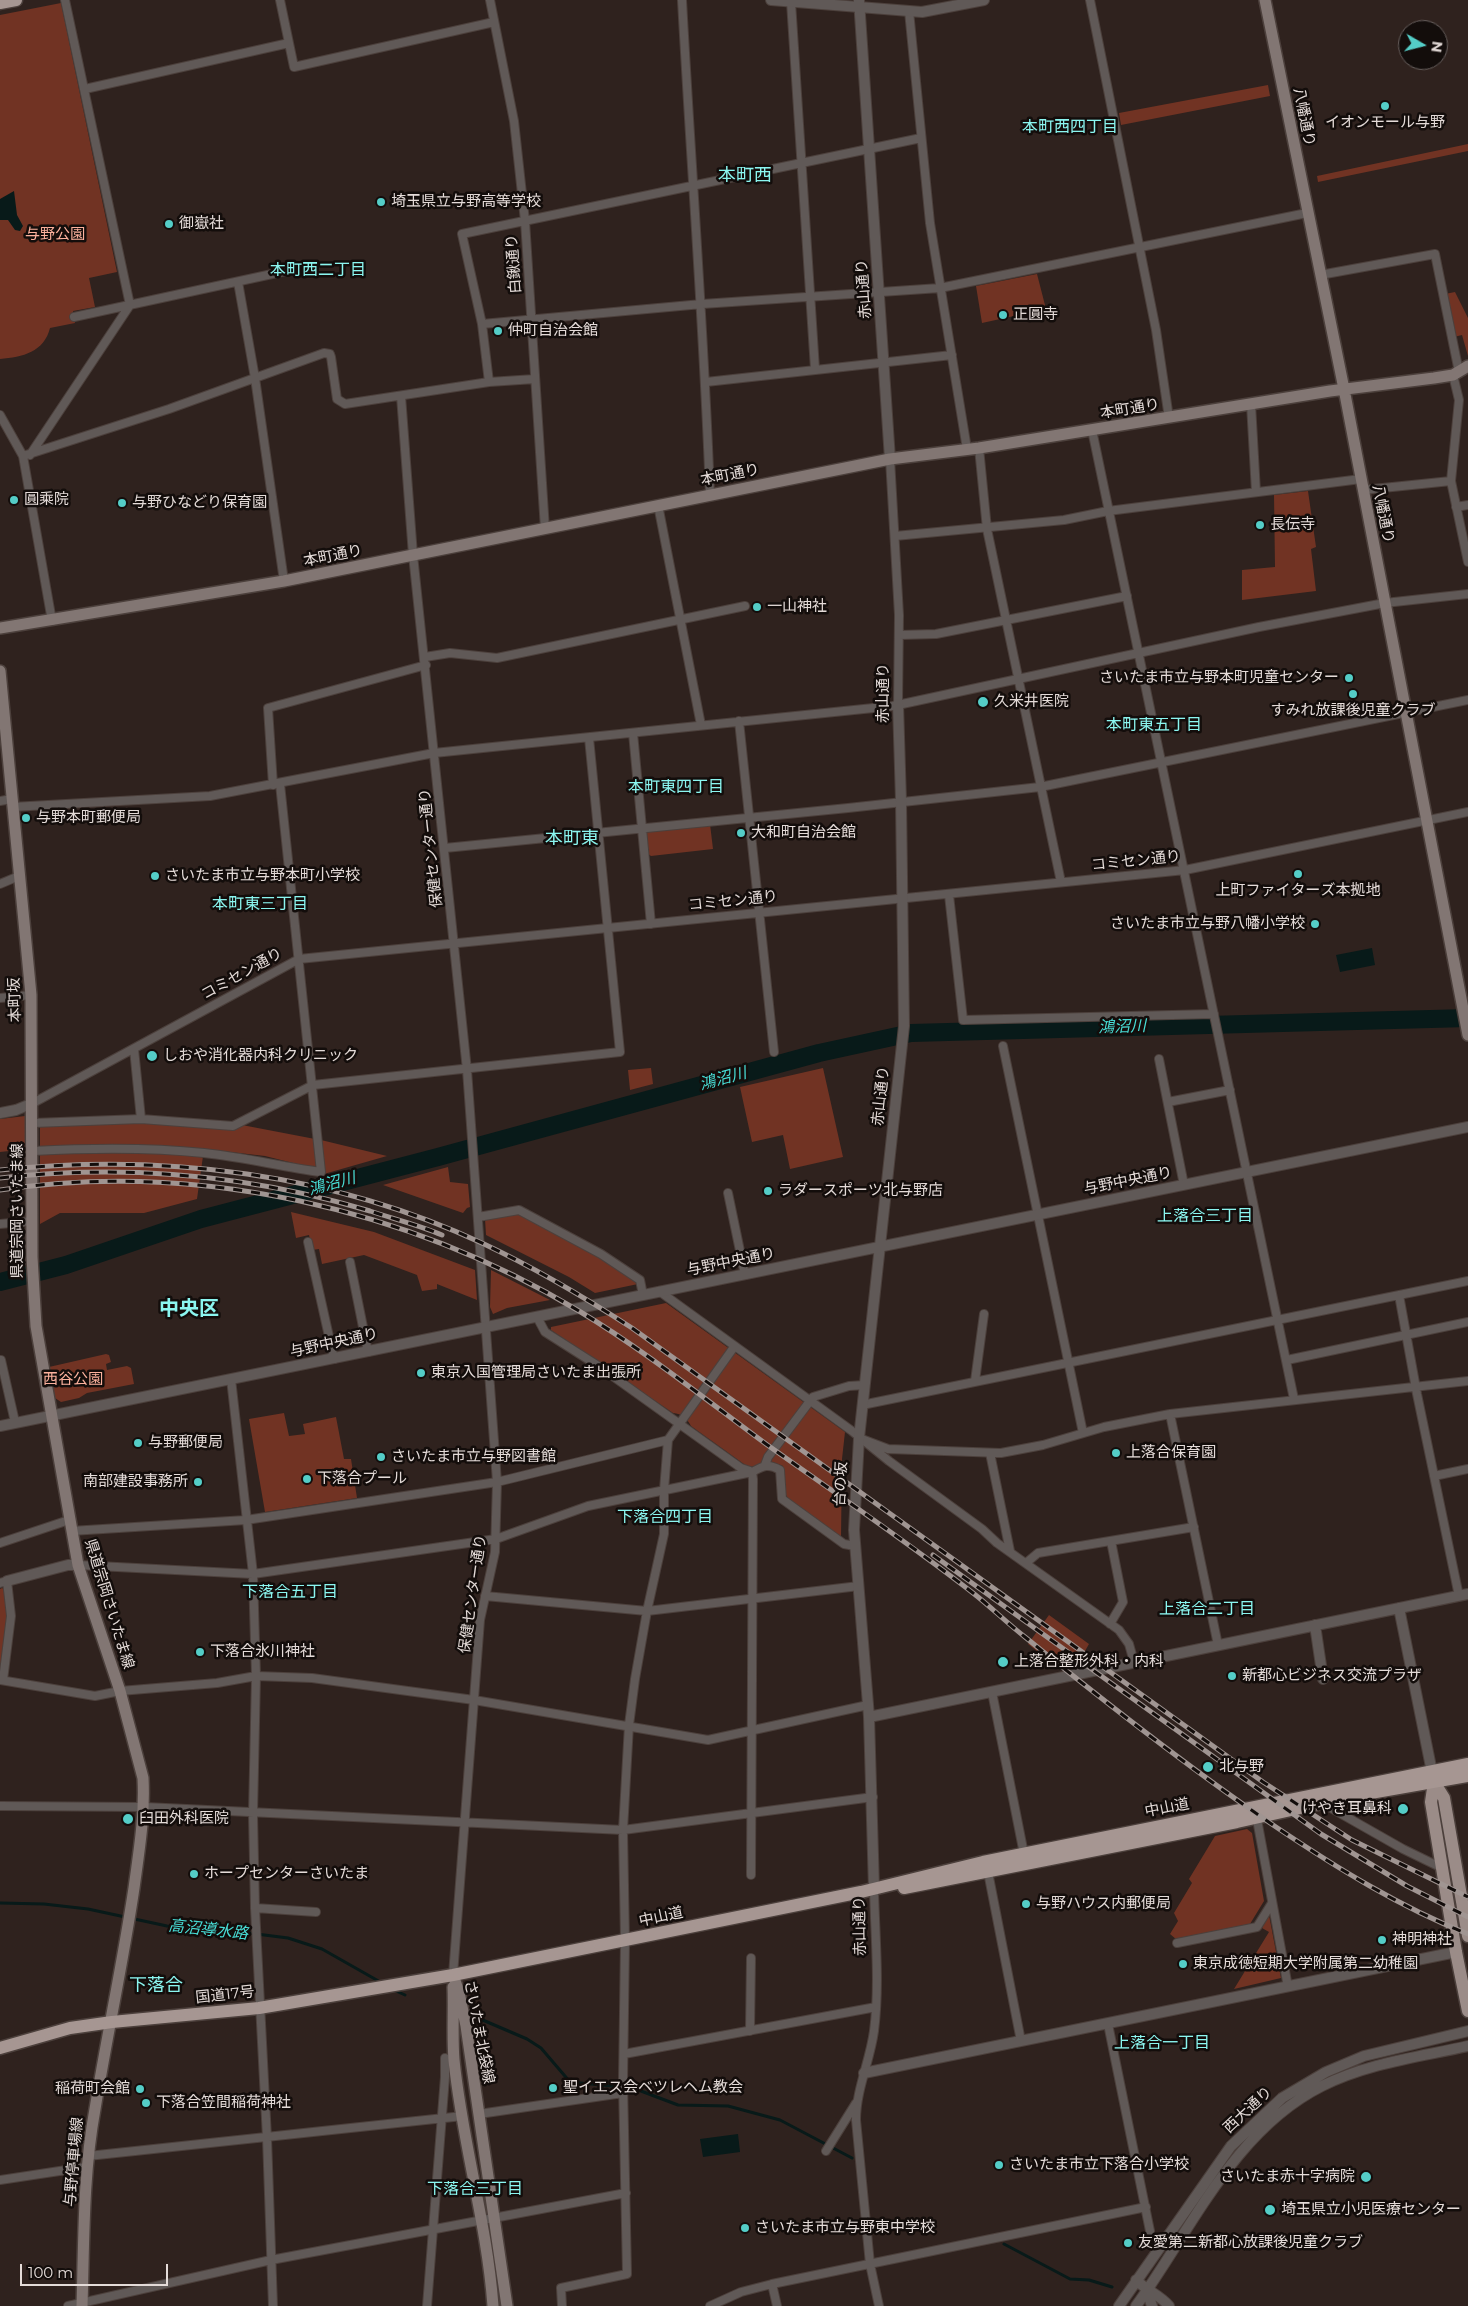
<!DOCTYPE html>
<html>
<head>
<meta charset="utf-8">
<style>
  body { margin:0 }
  #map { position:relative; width:1468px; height:2306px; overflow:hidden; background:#2f221e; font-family:Montserrat,sans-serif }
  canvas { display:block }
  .north { position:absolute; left:1398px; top:20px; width:50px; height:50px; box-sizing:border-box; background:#130d0b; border:1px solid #675f5d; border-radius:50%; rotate:98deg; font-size:14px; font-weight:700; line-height:20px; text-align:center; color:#e4dbd8 }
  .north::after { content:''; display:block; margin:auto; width:18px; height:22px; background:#54cdc7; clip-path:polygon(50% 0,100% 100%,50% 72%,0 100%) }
  .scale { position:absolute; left:20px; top:2264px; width:148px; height:22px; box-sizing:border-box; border:2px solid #e4dbd8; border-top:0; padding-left:6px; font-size:15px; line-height:18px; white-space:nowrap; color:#e4dbd8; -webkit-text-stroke:4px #130d0b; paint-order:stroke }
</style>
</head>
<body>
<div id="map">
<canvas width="1468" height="2306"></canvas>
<div class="north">N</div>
<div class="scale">100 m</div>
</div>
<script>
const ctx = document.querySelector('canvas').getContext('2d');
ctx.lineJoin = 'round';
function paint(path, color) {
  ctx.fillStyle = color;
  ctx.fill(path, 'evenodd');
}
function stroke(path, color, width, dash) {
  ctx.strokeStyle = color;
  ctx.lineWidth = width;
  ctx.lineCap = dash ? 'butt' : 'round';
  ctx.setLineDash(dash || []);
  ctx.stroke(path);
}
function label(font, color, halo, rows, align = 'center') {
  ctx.font = font + ' Montserrat,"Noto Sans JP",sans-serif';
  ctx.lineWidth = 5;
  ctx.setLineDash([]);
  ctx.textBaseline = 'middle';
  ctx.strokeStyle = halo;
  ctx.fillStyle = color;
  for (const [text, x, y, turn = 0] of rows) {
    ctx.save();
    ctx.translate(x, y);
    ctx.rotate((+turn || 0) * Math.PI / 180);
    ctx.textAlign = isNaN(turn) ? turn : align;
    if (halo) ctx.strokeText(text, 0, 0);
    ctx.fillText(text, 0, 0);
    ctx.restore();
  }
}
const green = new Path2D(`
  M61,3L117,272L89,278L95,307L73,311L75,323L50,328C44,352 23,357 0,359V15Z
  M1268,85L1270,96L1121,125L1119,113Z
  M1468,144V151L1318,182L1317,176Z
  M1037,274L1046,309L982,323L976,286Z
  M1455,292L1468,318V356L1462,335L1454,337L1445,294Z
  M1308,491L1316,547L1311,549L1316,591L1242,600V570L1275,567L1274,495Z
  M710,824L713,849L651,856L647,853L646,833L647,830Z
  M651,1068L653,1084L630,1090L628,1070Z
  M823,1068L843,1157L790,1169L783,1135L752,1142L740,1087Z
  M25,1116L27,1117L28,1149L0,1152V1119Z
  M96,1122L242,1125L315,1139L317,1165L313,1168L265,1156L204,1149L197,1199L144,1213H60L40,1224V1125Z
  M321,1140L387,1156L324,1174Z
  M448,1167L450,1182L468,1184L470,1207L467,1208L463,1213L383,1185Z
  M291,1212L374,1232L475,1270L477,1300L437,1284V1289L422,1291L417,1275L364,1255L322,1264L319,1249L312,1250L309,1235L296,1238Z
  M517,1213L563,1235L636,1280L638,1284L595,1293L569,1277L486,1235L485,1219Z
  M491,1270L550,1300L507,1308L493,1314L490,1307Z
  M666,1303L845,1432L842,1459L841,1538L789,1500L784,1492L783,1466L767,1460L758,1466L748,1467L691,1426C687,1418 682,1414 673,1413L551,1330V1327Z
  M106,1354L109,1355L111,1362L106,1364L107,1370L127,1366L131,1368L134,1384L87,1393L79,1398L61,1402L55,1398L49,1367Z
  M284,1413L289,1436L305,1434L303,1424L336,1417L344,1459H351L357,1498L265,1512L249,1419Z
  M2,1588L5,1590L8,1617L0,1671V1589Z
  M1049,1615L1089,1644L1081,1658L1052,1663L1028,1644Z
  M1247,1829L1252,1833L1264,1901L1250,1924L1177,1940L1170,1934L1178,1921L1174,1913L1192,1883L1189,1879L1215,1836Z
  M1269,1915L1281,1978L1234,1989L1269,1932L1262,1928Z`);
const water = new Path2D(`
  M14,191L17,215L23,226L20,231L15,230L8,220H0V199Z
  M1372,948L1375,965L1340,972L1336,955Z
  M738,2134L740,2152L703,2157L700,2139Z`);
const stream = new Path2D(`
  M0,1903L44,1904L88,1909L167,1926L233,1931L288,1938L322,1949L382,1983
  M394,1990L405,1995
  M478,2018L527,2039L541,2048L570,2082L633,2088L678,2105L728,2106L780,2120L852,2158
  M1004,2244L1070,2279L1089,2280L1112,2287`);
const river = new Path2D(`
  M0,1282L66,1265L201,1219L438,1157L819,1053L911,1033L1468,1018`);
const minor = new Path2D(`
  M280,0L294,67L494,22
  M490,0L514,121L525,221L545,529
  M682,0C691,165 704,330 710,495
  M1090,0L1156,330L1169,418
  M791,2L815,369
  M909,11L930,223L967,449
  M85,89L289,43
  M1320,275L1435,254L1459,372
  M238,282L255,378L284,581
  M74,317L286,271
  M482,324L702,304L940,288L1307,213
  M1453,375L1459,400L1451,481L1468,562
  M489,382L482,324L462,234L921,138
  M706,382L952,355
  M401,396L413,555L467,1070L497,1482L495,1552L480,1620L453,1975
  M1251,404L1256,492
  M0,415L23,456L52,621
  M1092,430L1294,1399
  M979,448L987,529L1061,882
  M30,455L130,305L65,0
  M23,456L169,409L324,353L330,354L331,357L337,399L345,404L489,382L535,379
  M890,459L899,615L898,704
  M1363,490L1451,481
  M658,505L701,725
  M1456,507L1468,505
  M895,536L1064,520L1108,511L1361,479
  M899,635L936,634L1127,596
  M425,657L450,653L497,658L745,606
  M739,721L774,1052
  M633,733L651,924
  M273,785L268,708L426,665
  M0,801L11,799
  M12,807L210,796L434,753L893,706L1259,627L1385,603L1468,594
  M445,848L848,808L1040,787L1468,700
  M0,884L19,876
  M949,895L963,1020L1214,1014
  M0,998L31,995
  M1003,1046L1083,1433
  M134,1049L141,1119
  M1159,1059L1184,1185
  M1168,1102L1230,1090
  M33,1103L299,959L1185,870L1468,812
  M33,1123L141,1119L233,1126L313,1085L620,1052L589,738
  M33,1151C90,1148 147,1147 204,1153C244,1157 282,1167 321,1172L280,784
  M728,1193L745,1275
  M478,1217L519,1210L601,1254L640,1280L643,1295
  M0,1224L33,1221
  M308,1242L334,1359
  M350,1262L368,1352
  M659,1291L852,1431L889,1461L982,1529L997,1543L1119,1630L1129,1644L1134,1662
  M1399,1295L1417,1394L1459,1596
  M537,1317L545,1332L600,1367L741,1468L750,1471
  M1,1360L15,1422
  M1287,1360L1468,1322
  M231,1379L253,1574L256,1676L253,1814L255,1908L267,2138L273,2306
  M975,1381L984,1314
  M862,1405L1468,1281
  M1170,1414L1218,1645
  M859,1438L888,1449L1001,1453L1043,1445L1104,1427L1170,1414L1468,1381
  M990,1453L1010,1551
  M765,1465L768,1457L813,1397L849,1386L865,1385
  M1434,1476L1468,1469
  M71,1531L246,1520L497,1482L668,1440
  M0,1543L69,1520
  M1026,1563L1038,1553L1194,1527
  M78,1565L253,1574L496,1539L588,1506L752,1472C763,1466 768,1463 780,1470L782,1499L844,1544L855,1546
  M0,1583L7,1581L11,1616L3,1680
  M485,1596L647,1611L859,1586
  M1110,1624L1123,1602L1111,1541
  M0,1680L95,1696L120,1691L217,1683L256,1676L312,1678L474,1700L708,1740L868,1705
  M992,1692L1024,1854
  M1322,1803L1403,1849L1442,1868
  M0,1806L145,1807L623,1830L873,1797
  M1256,1814L1288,1987
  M988,1872L1021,2041
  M751,1875L753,1479L752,1472
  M874,1889C875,1936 880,1985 874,2031C870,2061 856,2090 856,2120L870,2264L879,2306
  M255,1908L316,1912
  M1177,1943L1257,1927L1272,1903
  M1108,2024L1150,2231
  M750,2031L751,1958
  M624,2054L876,2007
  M479,2114L623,2093
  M826,2151L856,2103
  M88,2156L463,2116
  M0,2180L86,2167
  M772,2284L777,2306
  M68,2306L271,2260L626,2193
  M427,2306L445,2077V2058
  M562,2306L561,2288L627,2274L623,2083L625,1941L623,1830L629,1725L635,1679L647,1611L664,1534V1490L668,1440L734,1347
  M710,2306L741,2292L772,2284L1146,2207`);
const tertiary = new Path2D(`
  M771,0L922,12L984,0
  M859,0L890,459
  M0,1113L16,1110L33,1103
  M0,1426L1468,1127
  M7,1581L68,1565H78
  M1399,1608L1432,1772
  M1315,1625L1323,1679
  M869,1717L1468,1594
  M874,1889L869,1717L854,1530L859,1438L904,1026L901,801L898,704
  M864,2073L1456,1952
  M1136,2280C1147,2291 1160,2295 1169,2306
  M1147,2291L1152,2306
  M1119,2306L1231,2146L1282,2098L1326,2072L1364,2056L1468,2031
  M1136,2306C1191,2230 1234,2130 1322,2086C1368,2063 1419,2057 1468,2046`);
const secondary = new Path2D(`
  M1265,0L1344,389L1468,1035
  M0,628L284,581L890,459L979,448L1330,391L1434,378L1453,375L1468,366
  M0,671L31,995L32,1257L36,1326L78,1565L120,1691L143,1778C145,1816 139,1851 134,1888C123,1962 107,2035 95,2109C83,2174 84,2240 82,2306
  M453,1975L459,1992L466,2026L507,2306
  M453,1987C454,2011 452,2035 454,2060C462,2142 487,2223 493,2306`);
const primary = new Path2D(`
  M1432,1772L1434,1782L1431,1802L1456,1952L1468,2011
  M1434,1782L1444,1798L1468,1936`);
const trunk = new Path2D(`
  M0,3L16,0
  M904,1888L1237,1822L1359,1795L1468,1776
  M0,2048L70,2028L112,2022L259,2008L453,1975L861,1892L983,1862L1468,1764`);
const rail = new Path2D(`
  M0,1170C165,1153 332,1173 484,1244C535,1268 584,1297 632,1328L1263,1782L1352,1840L1468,1897
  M0,1178C125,1164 250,1175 370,1211C394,1219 419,1225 442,1235
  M0,1190C198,1160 409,1209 579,1311C644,1350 705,1399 766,1444C835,1493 906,1541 973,1593C991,1607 1007,1623 1025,1637C1106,1703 1189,1768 1276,1827C1337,1868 1400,1907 1468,1934
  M933,1555L1321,1834L1407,1886L1468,1917`);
const markers = [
  [1385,106,5,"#54cdc7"],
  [381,202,5,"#54cdc7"],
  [169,224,5,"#54cdc7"],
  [1003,315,5,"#54cdc7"],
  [498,331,5,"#54cdc7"],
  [14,500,5,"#54cdc7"],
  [122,503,5,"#54cdc7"],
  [1260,525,5,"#54cdc7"],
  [757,607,5,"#54cdc7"],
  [1349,678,5,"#54cdc7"],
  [1353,694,5,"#54cdc7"],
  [983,702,6,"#54cdc7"],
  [26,818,5,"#54cdc7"],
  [741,833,5,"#54cdc7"],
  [1298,874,5,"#54cdc7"],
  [155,876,5,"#54cdc7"],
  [1315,924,5,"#54cdc7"],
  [152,1056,6,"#54cdc7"],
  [768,1191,5,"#54cdc7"],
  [421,1373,5,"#54cdc7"],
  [138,1443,5,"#54cdc7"],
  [1116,1453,5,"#54cdc7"],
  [381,1457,5,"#54cdc7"],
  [307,1479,5,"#54cdc7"],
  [198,1482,5,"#54cdc7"],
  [200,1652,5,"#54cdc7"],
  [1003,1662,6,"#54cdc7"],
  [1232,1676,5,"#54cdc7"],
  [1208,1767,6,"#54cdc7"],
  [1403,1809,6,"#54cdc7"],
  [128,1819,6,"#54cdc7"],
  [194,1874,5,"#54cdc7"],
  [1026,1904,5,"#54cdc7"],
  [1382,1940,5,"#54cdc7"],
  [1183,1964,5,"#54cdc7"],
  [553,2088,5,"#54cdc7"],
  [140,2089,5,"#54cdc7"],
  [146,2103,5,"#54cdc7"],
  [999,2165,5,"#54cdc7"],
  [1366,2177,6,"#54cdc7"],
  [1270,2210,6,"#54cdc7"],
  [745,2228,5,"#54cdc7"],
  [1128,2243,5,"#54cdc7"]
];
const streetNames = [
  ["八幡通り",1304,117,79],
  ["白鍬通り",514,264,-94],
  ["赤山通り",864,289,-94],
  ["本町通り",1130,409,-9],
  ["本町通り",730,475,-11],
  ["八幡通り",1383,514,79],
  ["本町通り",333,556,-11],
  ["赤山通り",884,693,-90],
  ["保健センター通り",431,848,-96],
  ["コミセン通り",1136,861,-6],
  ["コミセン通り",733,901,-6],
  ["コミセン通り",242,974,-29],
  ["本町坂",15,1000,-92],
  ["赤山通り",881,1096,-84],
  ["与野中央通り",1128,1181,-11],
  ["県道宗岡さいたま線",18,1211,-90],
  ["与野中央通り",731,1262,-11],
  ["与野中央通り",334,1343,-12],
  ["台の坂",841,1484,-87],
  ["保健センター通り",473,1594,-82],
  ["県道宗岡さいたま線",109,1604,73],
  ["中山道",1167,1808,-11],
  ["中山道",661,1917,-12],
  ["赤山通り",860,1926,-91],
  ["国道17号",225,1995,-6],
  ["さいたま北袋線",479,2032,79],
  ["西大通り",1248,2110,-43],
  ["与野停車場線",74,2162,-85]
];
const poiNames = [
  ["イオンモール与野",1385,123,"center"],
  ["埼玉県立与野高等学校",391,202],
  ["御嶽社",179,224],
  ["正圓寺",1013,315],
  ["仲町自治会館",508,331],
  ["圓乘院",24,500],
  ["与野ひなどり保育園",132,503],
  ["長伝寺",1270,525],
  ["一山神社",767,607],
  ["さいたま市立与野本町児童センター",1339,678,"right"],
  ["久米井医院",994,702],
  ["すみれ放課後児童クラブ",1353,711,"center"],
  ["与野本町郵便局",36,818],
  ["大和町自治会館",751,833],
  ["さいたま市立与野本町小学校",165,876],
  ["上町ファイターズ本拠地",1298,891,"center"],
  ["さいたま市立与野八幡小学校",1305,924,"right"],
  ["しおや消化器内科クリニック",163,1056],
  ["ラダースポーツ北与野店",778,1191],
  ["東京入国管理局さいたま出張所",431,1373],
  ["与野郵便局",148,1443],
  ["上落合保育園",1126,1453],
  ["さいたま市立与野図書館",391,1457],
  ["下落合プール",317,1479],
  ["南部建設事務所",188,1482,"right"],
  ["下落合氷川神社",210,1652],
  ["上落合整形外科・内科",1014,1662],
  ["新都心ビジネス交流プラザ",1242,1676],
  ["北与野",1219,1767],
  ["けやき耳鼻科",1392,1809,"right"],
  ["臼田外科医院",139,1819],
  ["ホープセンターさいたま",204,1874],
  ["与野ハウス内郵便局",1036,1904],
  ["神明神社",1392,1940],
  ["東京成徳短期大学附属第二幼稚園",1193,1964],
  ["聖イエス会ベツレヘム教会",563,2088],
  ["稲荷町会館",130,2089,"right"],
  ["下落合笠間稲荷神社",156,2103],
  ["さいたま市立下落合小学校",1009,2165],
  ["さいたま赤十字病院",1355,2177,"right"],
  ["埼玉県立小児医療センター",1281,2210],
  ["さいたま市立与野東中学校",755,2228],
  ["友愛第二新都心放課後児童クラブ",1138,2243]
];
const parkNames = [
  ["与野公園",55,235],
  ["西谷公園",73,1380]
];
const neighbourhoodNames = [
  ["本町西四丁目",1070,127],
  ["本町西二丁目",318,270],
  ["本町東五丁目",1154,725],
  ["本町東四丁目",676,787],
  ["本町東三丁目",260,904],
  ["上落合三丁目",1205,1216],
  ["下落合四丁目",665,1517],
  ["下落合五丁目",290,1592],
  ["上落合二丁目",1207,1609],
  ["上落合一丁目",1162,2043],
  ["下落合三丁目",475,2189]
];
const waterNames = [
  ["鴻沼川",1122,1027,-2],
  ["鴻沼川",723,1079,-15],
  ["鴻沼川",332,1184,-15],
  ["高沼導水路",208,1930,6]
];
const quarterNames = [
  ["本町西",745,176],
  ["本町東",572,839],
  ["下落合",156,1986]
];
const districtNames = [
  ["中央区",189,1309]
];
paint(green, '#713323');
paint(water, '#081a19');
stroke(stream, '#081a19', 3);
stroke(river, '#081a19', 18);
stroke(minor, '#4c403c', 10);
stroke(tertiary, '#4c403c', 12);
stroke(secondary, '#4c403c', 14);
stroke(primary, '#4c403c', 15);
stroke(trunk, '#4c403c', 15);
stroke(minor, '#605957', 8);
stroke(tertiary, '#605957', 10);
stroke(secondary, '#827673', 11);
stroke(primary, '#9b8c88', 12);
stroke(trunk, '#a69692', 12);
stroke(rail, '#a09592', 5);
stroke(rail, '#130d0b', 3, [9]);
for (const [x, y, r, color] of markers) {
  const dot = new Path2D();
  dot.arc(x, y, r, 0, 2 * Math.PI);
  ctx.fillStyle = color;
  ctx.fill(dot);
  stroke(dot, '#130d0b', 2);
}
label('15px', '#e4dbd8', '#130d0b', streetNames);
label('15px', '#e4dbd8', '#130d0b', poiNames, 'left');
label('15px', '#fcb19d', '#130d0b', parkNames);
label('16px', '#8bf6f0', '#130d0b', neighbourhoodNames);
label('italic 16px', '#48ddd6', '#130d0b', waterNames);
label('18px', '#8bf6f0', '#130d0b', quarterNames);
label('bold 20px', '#8bf6f0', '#130d0b', districtNames);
</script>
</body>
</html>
